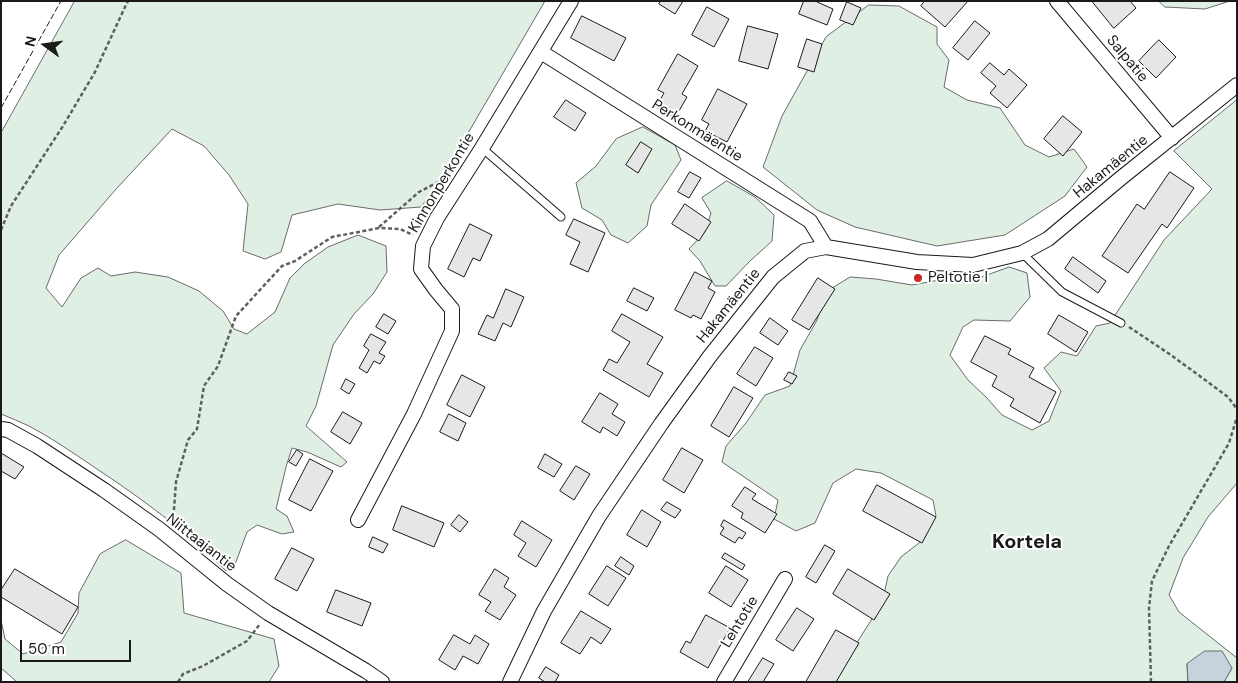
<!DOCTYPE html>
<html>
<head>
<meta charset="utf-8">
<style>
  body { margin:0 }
  #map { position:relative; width:1238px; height:683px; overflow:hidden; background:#fff; font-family:"DM Sans",sans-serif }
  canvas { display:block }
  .frame { position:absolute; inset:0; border:2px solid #1a1a1a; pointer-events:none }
  .north { position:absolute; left:20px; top:20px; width:50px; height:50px; -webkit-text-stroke:4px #fff; paint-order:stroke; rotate:284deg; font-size:14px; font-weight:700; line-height:20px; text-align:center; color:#1a1a1a }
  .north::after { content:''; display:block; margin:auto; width:18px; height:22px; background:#1a1a1a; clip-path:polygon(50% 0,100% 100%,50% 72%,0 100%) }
  .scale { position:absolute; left:20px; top:640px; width:111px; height:22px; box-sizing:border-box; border:2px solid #1a1a1a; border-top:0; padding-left:6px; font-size:15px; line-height:18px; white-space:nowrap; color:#1a1a1a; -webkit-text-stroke:4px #fff; paint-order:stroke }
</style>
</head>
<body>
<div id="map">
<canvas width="1238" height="683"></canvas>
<div class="frame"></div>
<div class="north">N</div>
<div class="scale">50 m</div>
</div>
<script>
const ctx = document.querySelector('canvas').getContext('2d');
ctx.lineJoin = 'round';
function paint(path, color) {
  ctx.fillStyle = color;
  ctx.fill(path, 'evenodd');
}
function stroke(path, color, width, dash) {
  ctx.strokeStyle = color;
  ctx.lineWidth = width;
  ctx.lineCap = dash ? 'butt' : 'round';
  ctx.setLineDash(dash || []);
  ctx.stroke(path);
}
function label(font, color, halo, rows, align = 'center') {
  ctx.font = font + ' "DM Sans",sans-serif';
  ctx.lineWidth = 4;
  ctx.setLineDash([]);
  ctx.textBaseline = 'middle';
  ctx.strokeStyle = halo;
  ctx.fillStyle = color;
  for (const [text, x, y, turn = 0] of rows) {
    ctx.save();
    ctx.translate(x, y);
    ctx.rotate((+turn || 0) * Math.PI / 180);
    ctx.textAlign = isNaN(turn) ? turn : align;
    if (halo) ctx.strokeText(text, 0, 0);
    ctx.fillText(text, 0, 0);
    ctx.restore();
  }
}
const green = new Path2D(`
  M75,1H545L439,183L421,207L380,210L338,204L292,215L281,252L265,259L243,251L248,204L229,175L204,146L172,129L117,188L59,255L46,288L62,307L81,278L98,268L111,276L135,272L168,277L199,291L223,311L234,329L247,334L275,312L290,278L304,264L328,247L358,235L386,246L387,272L373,294L354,314L333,345L316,406L306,426L347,462L341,467L307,452L292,448L286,467L276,509L287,516L294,532L282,534L257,525L247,532L236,562L226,571C186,531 141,498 94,467C73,453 52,438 29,426C20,422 11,418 1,414V133Z
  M1159,1H1230L1205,9L1165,7Z
  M869,5L899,6L937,27V44L949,60L944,87L967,100L1000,108L1025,145L1049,157L1074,149L1087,167L1065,196L1005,235L937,246L855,227L817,210L763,167L782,116L826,37Z
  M1237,100V483L1208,517L1183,558L1169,595L1179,612L1237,658V682H1224L1232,668L1187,664L1188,682H832L882,603L888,576L901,557L919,543L936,516L933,500L881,473L856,469L833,483L815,523L796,531L774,519L778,500L722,462L726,446L746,423L765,395L790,386L800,350L816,322L829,290L850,277L876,279L912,285L939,280L976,279L1009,267L1027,273L1030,297L1010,321L974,320L963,327L950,355L968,380L986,397L1002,415L1032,430L1049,421L1061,391L1044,368L1061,352L1077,356L1096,326L1110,323L1164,240L1212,189L1174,151Z
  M643,127L675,145L681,160L651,205L647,226L628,243L611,235L602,220L582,208L576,183L596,166L616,139Z
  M727,181L755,197L774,215L772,241L750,261L726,286H715L700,261L689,249L705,232L711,213L702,198Z
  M126,540L181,573L184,613L274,639L279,666L269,682H17L1,668V620L5,639L23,654L61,642L78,613L79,593L100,554Z`);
const water = new Path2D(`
  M1205,651H1222L1232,668L1224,682H1188L1187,664Z`);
const building = new Path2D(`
  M661,1H683L675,14L659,4Z
  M804,1H815L833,9L827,25L799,14Z
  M925,1H968L945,27L921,6Z
  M1092,1H1130L1136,8L1114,28Z
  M847,2L861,8L853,25L840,20Z
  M707,7L729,19L714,47L692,35Z
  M582,16L626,38L614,61L571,38Z
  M975,21L990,33L968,60L953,48Z
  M748,26L778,34L768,69L739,61Z
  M807,39L822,44L814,72L798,67Z
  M1159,40L1176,57L1156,78L1139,61Z
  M678,54L698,66L682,94L687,97L675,118L656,107L664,93L658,90Z
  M990,63L1004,75L1009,69L1027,85L1007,108L990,93L996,86L981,73Z
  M718,89L747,104L727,142L705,131L709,124L702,120Z
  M566,100L586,113L575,131L554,117Z
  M1063,116L1082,132L1063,156L1044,139Z
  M641,142L652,149L638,173L626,165Z
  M690,172L701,178L689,198L678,192Z
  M1170,172L1194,188L1167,228L1162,224L1128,273L1102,256L1137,204L1144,209Z
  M685,204L711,222L699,241L672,224Z
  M574,219L605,233L588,272L570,264L580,242L566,235Z
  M470,224L492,235L480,261L473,258L464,277L448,269Z
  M1073,257L1106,281L1098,293L1065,269Z
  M695,272L712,281L708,288L715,292L701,319L693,315L691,318L675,310Z
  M818,278L835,289L809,330L792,320Z
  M634,288L654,298L647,311L627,301Z
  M506,289L524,297L511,327L503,323L495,341L478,334L487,315L493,318Z
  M384,314L396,321L388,334L376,327Z
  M622,314L663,337L647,364L663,373L649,397L603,370L609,359L617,363L630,342L612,331Z
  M1059,315L1088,332L1076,352L1048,334Z
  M770,318L788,331L778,345L760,333Z
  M371,334L386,342L379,353L385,356L380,364L374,361L367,373L359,368L369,350L364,346Z
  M985,336L1011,349L1008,354L1034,368L1029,377L1056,392L1040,423L1010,406L1014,399L992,386L997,376L971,362Z
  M755,347L773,358L756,386L737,374Z
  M789,372L797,376L792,384L784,380Z
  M462,375L485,387L470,417L447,405Z
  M346,379L355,384L349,394L341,389Z
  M734,387L753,398L729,437L711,426Z
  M600,393L618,404L612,414L625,422L617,436L603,427L600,433L582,422Z
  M343,412L362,423L350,444L331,432Z
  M449,414L466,423L458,441L440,432Z
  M682,448L703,460L684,493L663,480Z
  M297,450L303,454L296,466L289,462Z
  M1,453L24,467L15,479L1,471Z
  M545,454L562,464L554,477L538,468Z
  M310,459L333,471L311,511L289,500Z
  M576,466L590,474L574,500L560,491Z
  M877,485L936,517L922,543L863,511Z
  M745,487L756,494L752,499L777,514L765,533L741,518L743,513L732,506Z
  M667,502L681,510L675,518L661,510Z
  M402,506L444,523L434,547L393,530Z
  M642,510L661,522L647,547L627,535Z
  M459,515L468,522L460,532L451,525Z
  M724,520L746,533L742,539L739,537L735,543L720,534L724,528L721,526Z
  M522,521L552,540L536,567L518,556L526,543L514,535Z
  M373,537L388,544L383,553L369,547Z
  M825,545L835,551L816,583L806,577Z
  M292,548L314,559L297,591L275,579Z
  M725,553L745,565L742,570L722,558Z
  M621,557L634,566L629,575L615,566Z
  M607,566L626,578L608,606L589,594Z
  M726,566L748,580L731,607L709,593Z
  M15,569L78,607L62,634L1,597V590Z
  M495,569L509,578L504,587L516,595L500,620L485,611L491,602L479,595Z
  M848,569L890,594L874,620L833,594Z
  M336,590L371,603L362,626L327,612Z
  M797,608L814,619L793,651L776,640Z
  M581,611L611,629L601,644L591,637L580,654L561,643Z
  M706,615L730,628L708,668L680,652L686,641L690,643Z
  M836,630L859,643L836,682H806Z
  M454,635L470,644L475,635L489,644L478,664L463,656L455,670L439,660Z
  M763,658L774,664L763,682H748Z
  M546,667L559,675L555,682H545L539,678Z`);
const path = new Path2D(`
  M379,227L419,192L444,179
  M1,230L11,206L63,126L95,72L125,7L128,1
  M1129,327L1168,353L1197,374L1228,397L1237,409
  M173,523L176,482L188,440L197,429L204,386L218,366L236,316L282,266L295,261L332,237L379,228L400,229L413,235
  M178,682L183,674L203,666L247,641L260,624
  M1151,682L1149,608L1152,581L1169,546L1229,443L1237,417`);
const service = new Path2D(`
  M482,148L561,217
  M1022,253L1062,292L1121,323`);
const minor = new Path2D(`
  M1057,1L1172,138
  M541,52L810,221L826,247
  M1,429L8,430L37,446L104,490L159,529L227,584L268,613L366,671L382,682
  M358,520L414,414L452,331V309L436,290L421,269L423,246L437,218L482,148L571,1
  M510,682L544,611L599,516L661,424L710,356L773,277L805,251L826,247L917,262L973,265L1022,253L1048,239L1121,178L1237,85
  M724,682L785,579`);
const fence = new Path2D(`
  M1,108L61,1`);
const markers = [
  [918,278,5,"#c62828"]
];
const streetNames = [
  ["Salpatie",1127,59,50],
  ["Perkonmäentie",697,131,32],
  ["Hakamäentie",1111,167,-39],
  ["Kinnonperkontie",442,183,-59],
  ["Hakamäentie",729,306,-51],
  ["Niittaajantie",201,543,38],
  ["Lehtotie",740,622,-59]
];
const poiNames = [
  ["Peltotie I",928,278]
];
const districtNames = [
  ["Kortela",1027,543]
];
paint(green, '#e0efe3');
stroke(green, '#6a6a6a', 1);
paint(water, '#c6d2dc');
stroke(water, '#6a6a6a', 1);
paint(building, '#e6e6e6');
stroke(building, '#1a1a1a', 1);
stroke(service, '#1a1a1a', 9);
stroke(minor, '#1a1a1a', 16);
stroke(path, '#5f5f5f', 2.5, [4, 2.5]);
stroke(service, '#fff', 7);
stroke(minor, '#fff', 14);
stroke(fence, '#1a1a1a', 1, [6, 2.5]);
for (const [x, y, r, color] of markers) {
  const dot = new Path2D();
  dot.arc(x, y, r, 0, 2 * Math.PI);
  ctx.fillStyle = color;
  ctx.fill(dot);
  stroke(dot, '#fff', 2);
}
label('15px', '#1a1a1a', '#fff', streetNames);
label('15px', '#1a1a1a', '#fff', poiNames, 'left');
label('bold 20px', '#1a1a1a', '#fff', districtNames);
</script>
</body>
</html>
